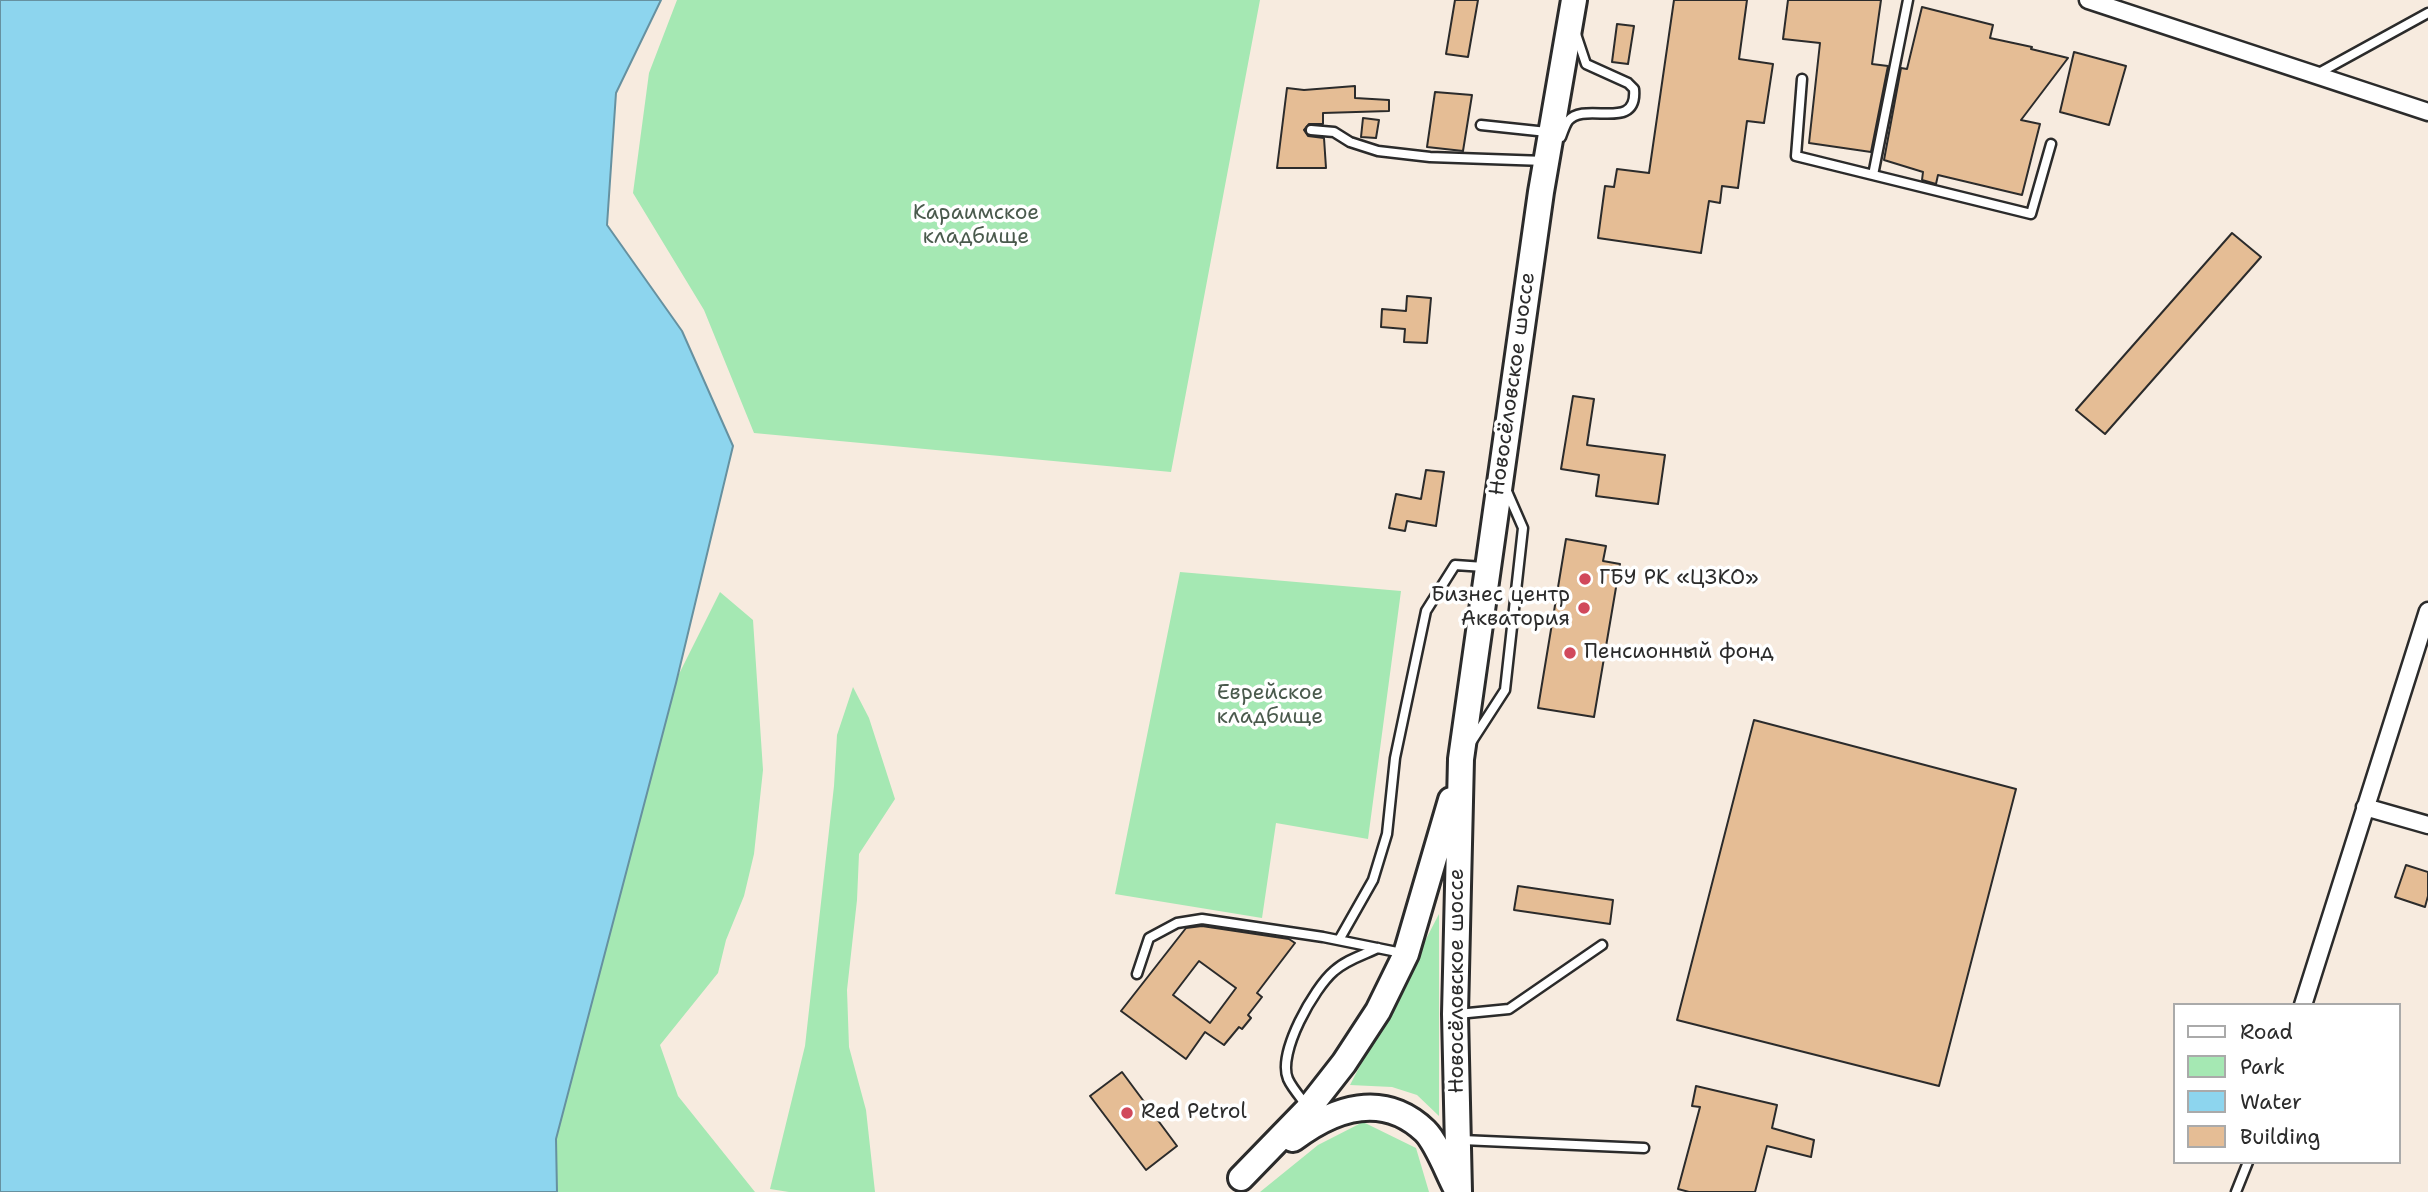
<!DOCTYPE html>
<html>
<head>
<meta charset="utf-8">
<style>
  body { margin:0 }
  #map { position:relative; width:2428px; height:1192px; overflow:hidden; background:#f7ebdf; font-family:"Shantell Sans",sans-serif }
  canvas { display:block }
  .legend { position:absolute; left:2173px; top:1003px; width:228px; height:161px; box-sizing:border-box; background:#fff; border:2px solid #aaa; margin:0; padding:9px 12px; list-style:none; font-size:21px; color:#2b2b2b }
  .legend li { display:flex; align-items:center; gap:14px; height:35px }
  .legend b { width:35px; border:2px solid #aaa }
</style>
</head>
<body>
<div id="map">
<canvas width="2428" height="1192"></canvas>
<ul class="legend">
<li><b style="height:9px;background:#fff"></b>Road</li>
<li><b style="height:19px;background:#a5e8b3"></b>Park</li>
<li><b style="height:19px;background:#8dd5ee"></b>Water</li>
<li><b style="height:19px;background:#e5bd95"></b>Building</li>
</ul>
</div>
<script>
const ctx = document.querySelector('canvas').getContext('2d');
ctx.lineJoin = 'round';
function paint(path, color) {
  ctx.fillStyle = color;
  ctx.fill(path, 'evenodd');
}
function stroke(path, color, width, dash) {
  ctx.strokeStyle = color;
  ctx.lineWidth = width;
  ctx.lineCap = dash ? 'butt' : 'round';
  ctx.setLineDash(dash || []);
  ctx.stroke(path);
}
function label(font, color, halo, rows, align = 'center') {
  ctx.font = font + ' "Shantell Sans",sans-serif';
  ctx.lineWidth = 7;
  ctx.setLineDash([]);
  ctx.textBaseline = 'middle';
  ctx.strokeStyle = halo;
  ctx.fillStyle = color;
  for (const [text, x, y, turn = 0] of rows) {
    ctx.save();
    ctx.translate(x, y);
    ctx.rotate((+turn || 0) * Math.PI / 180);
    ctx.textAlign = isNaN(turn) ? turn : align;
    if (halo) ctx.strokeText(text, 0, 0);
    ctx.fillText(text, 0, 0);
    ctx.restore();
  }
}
const green = new Path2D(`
  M661,0L616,93L607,225L682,331L733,446L677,678L720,592L753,620L763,770L754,854L744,896L726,940L718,973L660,1045L678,1096L755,1192H233L482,318Z
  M677,0H1260L1171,472L754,433L704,310L633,193L649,73Z
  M1180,572L1401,591L1368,839L1276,823L1262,918L1115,894Z
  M853,687L869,718L895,799L859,854L857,900L847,990L849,1047L866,1110L875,1192H789L770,1189L805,1046L834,786L837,735Z
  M1439,914V1116L1417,1095L1392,1087L1350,1085Z
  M1363,1122L1416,1148L1429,1192H1260L1318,1145Z`);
const water = new Path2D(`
  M0,0H661L616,93L607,225L682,331L733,446L676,683L556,1139L557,1192H0Z`);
const building = new Path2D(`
  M1455,0H1478L1468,57L1446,54Z
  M1674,0H1747L1739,59L1773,64L1764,123L1747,121L1738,188L1722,186L1720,203L1709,201L1701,253L1598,238L1605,186L1614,187L1617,169L1649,173Z
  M1788,0H1881L1872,64L1888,66L1871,152L1809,143L1820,43L1783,39Z
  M1922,7L1993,25L1990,38L2032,47L2031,49L2068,58L2021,120L2040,124L2022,195L1938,175L1936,184L1922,180L1923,172L1884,160L1901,68L1907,69Z
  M1617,24L1634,26L1628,64L1612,62Z
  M2074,52L2126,66L2109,125L2060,112Z
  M1355,86V98L1389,100V111L1323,113V124H1309L1304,130L1308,136L1324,138L1326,168H1277L1287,88L1304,90Z
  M1435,92L1472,95L1463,151L1427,147Z
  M1363,118L1379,120L1376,138L1361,137Z
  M2232,233L2261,257L2105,434L2076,410Z
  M1407,296L1431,298L1427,343L1404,342L1405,329L1381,327L1382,309L1406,311Z
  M1573,396L1594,399L1587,445L1665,455L1658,504L1596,496L1599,475L1561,469Z
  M1426,470L1444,472L1436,526L1407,521L1405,531L1389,528L1396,494L1421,499Z
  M1566,539L1606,546L1603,561L1620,564L1594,717L1538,708Z
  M1754,720L2016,789L1939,1086L1677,1020Z
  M2406,865L2428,872V896L2425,907L2395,897Z
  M1518,886L1613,900L1610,924L1514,910Z
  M1202,926L1289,939L1295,943L1257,993L1262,997L1248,1015L1251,1018L1242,1029L1239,1027L1224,1045L1205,1032L1186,1059L1121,1011L1186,928ZM1199,961L1236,988L1210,1023L1173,995Z
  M1122,1072L1177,1146L1146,1170L1090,1096Z
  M1696,1086L1777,1105L1772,1128L1814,1140L1811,1157L1767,1146L1755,1192H1689L1678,1189L1700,1107L1692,1106Z`);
const lane = new Path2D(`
  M2317,74L2428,13
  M1802,79L1796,156L2031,214L2051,144
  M1481,125L1547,132
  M1311,130L1334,132L1350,142L1378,151L1430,157L1545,161
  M1561,137C1563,132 1565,125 1568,121C1585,100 1638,133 1634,89L1628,83L1586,64L1576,34
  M1873,175L1908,0
  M1472,741L1505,690L1523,528L1506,489
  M1339,940L1373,880L1387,834L1395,758L1426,611L1455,565L1484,567
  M1137,974L1149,938L1177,923L1202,919L1323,937L1402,953
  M1458,1014L1509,1009L1602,945
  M1307,1106C1301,1098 1292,1088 1288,1079C1277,1053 1314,988 1334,971C1346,960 1363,955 1378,948
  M1462,1140L1644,1148
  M2236,1192L2248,1162`);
const street = new Path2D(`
  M2088,0L2428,112
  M2365,807L2428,825
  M2303,1005L2428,611`);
const primary = new Path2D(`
  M1293,1139C1334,1108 1383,1091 1425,1131C1437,1143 1448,1173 1456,1188
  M1241,1178L1308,1109L1344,1063L1378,1011L1406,954L1451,800
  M1459,1192L1455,1014L1461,759L1541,192L1574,0`);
const markers = [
  [1585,579,7,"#d1495b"],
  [1584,608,7,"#d1495b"],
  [1570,653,7,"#d1495b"],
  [1127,1113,7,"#d1495b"]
];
const parkNames = [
  ["Караимское",976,214],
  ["кладбище",976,238],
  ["Еврейское",1270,694],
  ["кладбище",1270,718]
];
const streetNames = [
  ["Новосёловское шоссе",1513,384,-82],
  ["Новосёловское шоссе",1458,981,-90]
];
const poiNames = [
  ["ГБУ РК «ЦЗКО»",1599,579],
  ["Бизнес центр",1570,596,"right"],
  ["Акватория",1570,620,"right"],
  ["Пенсионный фонд",1584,653],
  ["Red Petrol",1141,1113]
];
paint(green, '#a5e8b3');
paint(water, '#8dd5ee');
stroke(water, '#6691a0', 2);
paint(building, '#e5bd95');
stroke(building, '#2b2b2b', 2);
stroke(lane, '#2b2b2b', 13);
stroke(street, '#2b2b2b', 21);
stroke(primary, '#2b2b2b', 30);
stroke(lane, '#fff', 8);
stroke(street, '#fff', 16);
stroke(primary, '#fff', 24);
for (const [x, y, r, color] of markers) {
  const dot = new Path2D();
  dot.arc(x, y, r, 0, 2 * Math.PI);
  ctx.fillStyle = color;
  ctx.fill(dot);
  stroke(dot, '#fff', 2.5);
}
label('21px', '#4a5a4d', '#fff', parkNames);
label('21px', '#2b2b2b', '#fff', streetNames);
label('21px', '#2b2b2b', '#fff', poiNames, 'left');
</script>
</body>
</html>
